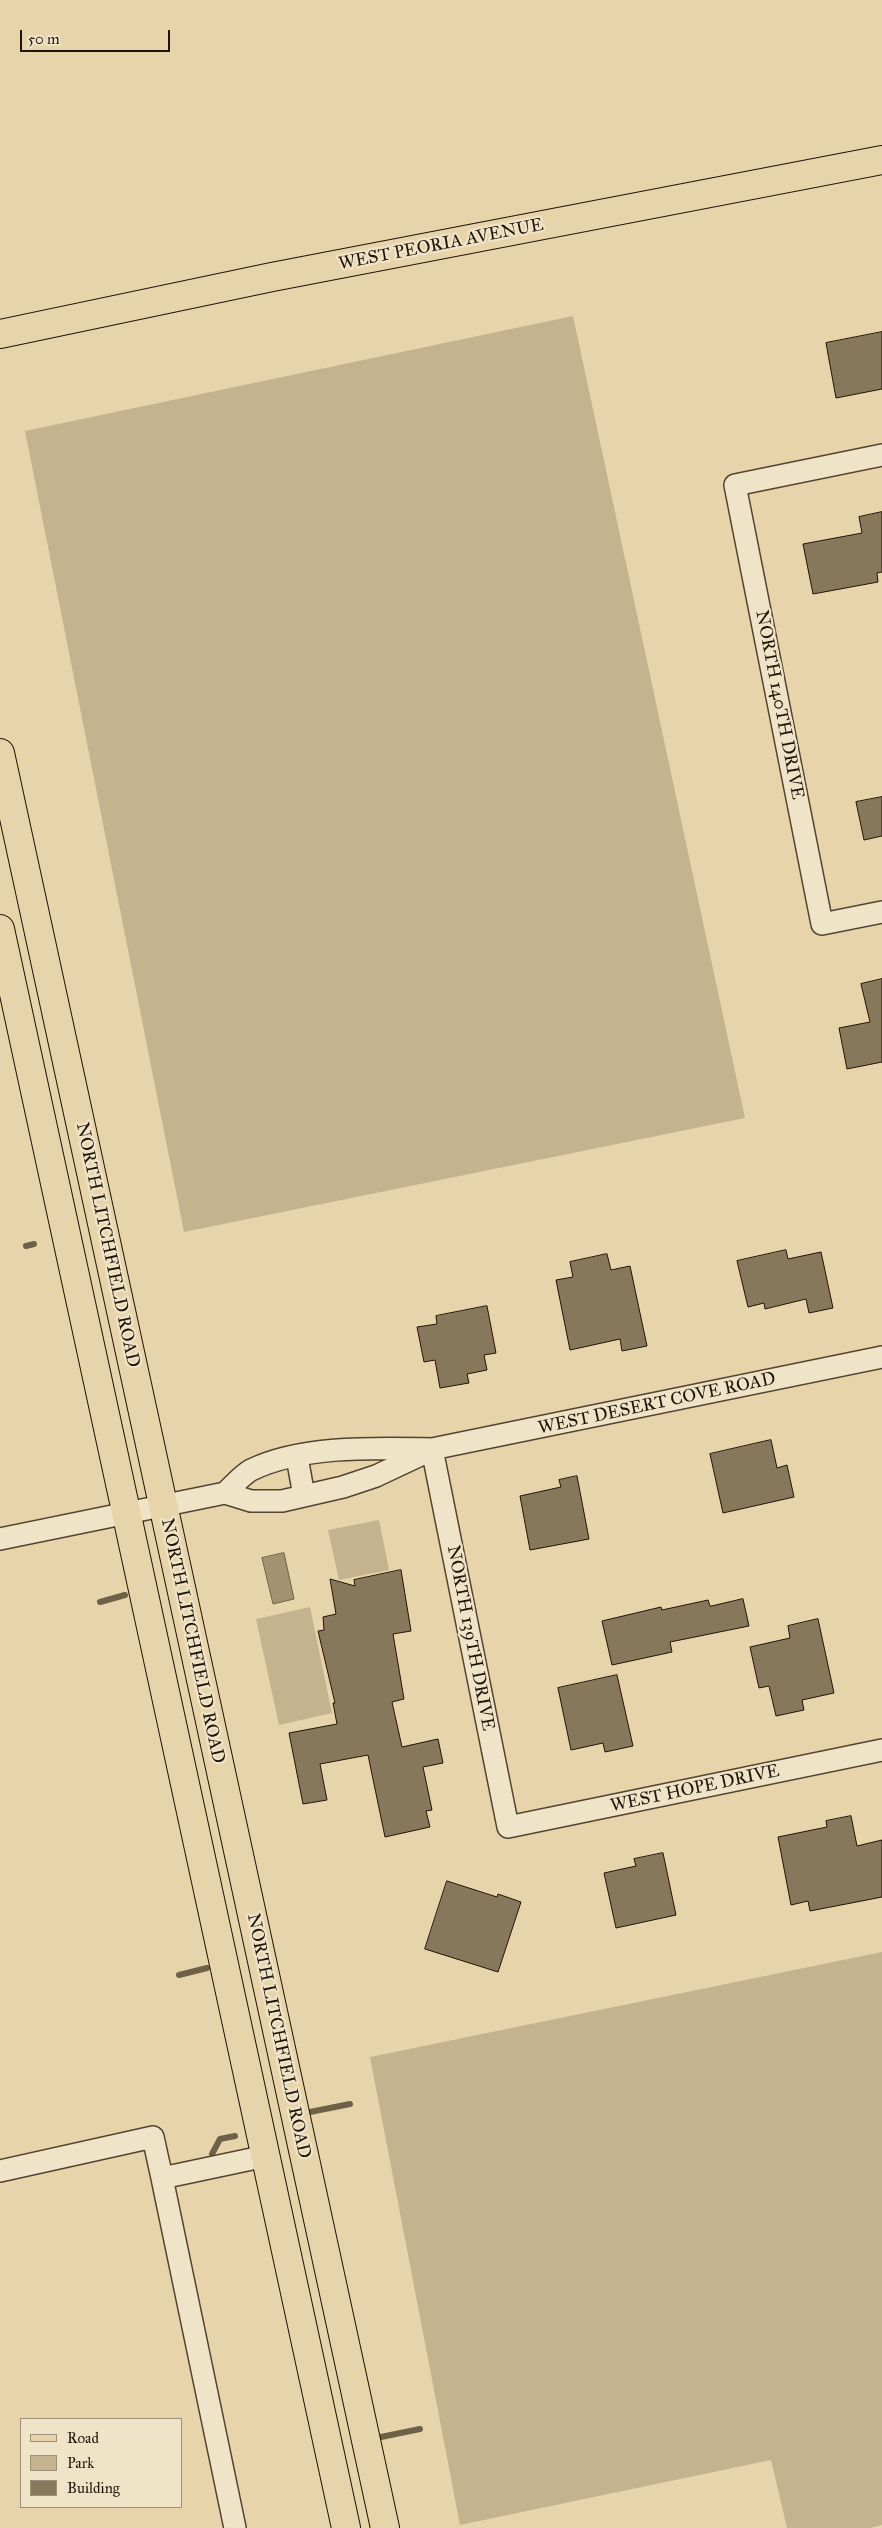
<!DOCTYPE html>
<html>
<head>
<meta charset="utf-8">
<style>
  body { margin:0 }
  #map { position:relative; width:882px; height:2528px; overflow:hidden; background:#e7d4ab; font-family:"IM FELL Great Primer",serif }
  canvas { display:block }
  .legend { position:absolute; left:20px; top:2418px; width:162px; height:90px; box-sizing:border-box; background:#efe3c8; border:1px solid #9c907b; margin:0; padding:6px 9px; list-style:none; font-size:15px; color:#201407 }
  .legend li { display:flex; align-items:center; gap:10px; height:25px }
  .legend b { width:25px; border:1px solid #9c907b }
  .scale { position:absolute; left:20px; top:30px; width:150px; height:22px; box-sizing:border-box; border:2px solid #201407; border-top:0; padding-left:6px; font-size:15px; line-height:18px; white-space:nowrap; color:#201407; -webkit-text-stroke:4px #efe3c8; paint-order:stroke }
</style>
</head>
<body>
<div id="map">
<canvas width="882" height="2528"></canvas>
<ul class="legend">
<li><b style="height:6px;background:#e7d4ab"></b>Road</li>
<li><b style="height:14px;background:#c5b38f"></b>Park</li>
<li><b style="height:14px;background:#87785c"></b>Building</li>
</ul>
<div class="scale">50 m</div>
</div>
<script>
const ctx = document.querySelector('canvas').getContext('2d');
ctx.lineJoin = 'round';
function paint(path, color) {
  ctx.fillStyle = color;
  ctx.fill(path, 'evenodd');
}
function stroke(path, color, width, dash) {
  ctx.strokeStyle = color;
  ctx.lineWidth = width;
  ctx.lineCap = dash ? 'butt' : 'round';
  ctx.setLineDash(dash || []);
  ctx.stroke(path);
}
function label(font, color, halo, rows, align = 'center') {
  ctx.font = font + ' "IM FELL Great Primer",serif';
  ctx.lineWidth = 4.5;
  ctx.setLineDash([]);
  ctx.textBaseline = 'middle';
  ctx.strokeStyle = halo;
  ctx.fillStyle = color;
  for (const [text, x, y, turn = 0] of rows) {
    ctx.save();
    ctx.translate(x, y);
    ctx.rotate((+turn || 0) * Math.PI / 180);
    ctx.textAlign = isNaN(turn) ? turn : align;
    if (halo) ctx.strokeText(text, 0, 0);
    ctx.fillText(text, 0, 0);
    ctx.restore();
  }
}
const green = new Path2D(`
  M573,316L745,1118L184,1232L25,431Z
  M379,1520L389,1570L339,1580L328,1530Z
  M310,1607L332,1713L279,1725L256,1619Z
  M882,1952V2525L870,2528H787L771,2460L460,2525L370,2057Z`);
const water = new Path2D(`
  M284,1553L294,1599L273,1604L262,1558Z`);
const stream = new Path2D(`
  M26,1246L34,1244
  M100,1602L125,1595
  M179,1975L207,1968
  M310,2112L350,2104
  M212,2154L220,2139L235,2136
  M381,2437L420,2429`);
const building = new Path2D(`
  M882,332V389L836,398L826,343Z
  M882,512V572L877,573L878,582L813,594L803,544L862,533L859,517Z
  M882,797V836L864,840L856,802Z
  M882,979V1062L847,1069L839,1028L870,1022L861,984Z
  M786,1250L788,1259L821,1252L833,1308L809,1313L806,1299L765,1309L764,1303L748,1307L737,1261Z
  M607,1254L611,1270L630,1266L647,1346L622,1351L620,1339L570,1350L556,1280L573,1277L570,1262Z
  M487,1306L496,1353L484,1355L487,1370L467,1374L469,1383L440,1388L435,1360L424,1362L417,1327L437,1324L436,1316Z
  M771,1440L777,1468L787,1465L794,1497L723,1513L710,1454Z
  M577,1476L589,1539L530,1550L520,1496L561,1487L559,1480Z
  M401,1570L411,1631L393,1634L404,1699L392,1702L402,1747L438,1739L443,1763L423,1767L432,1810L426,1811L430,1827L385,1837L368,1755L320,1764L327,1800L303,1804L289,1733L337,1724L333,1703H335L318,1631L324,1630L323,1617L336,1614L330,1579L355,1586L354,1580Z
  M743,1599L749,1626L670,1642L672,1652L612,1665L602,1621L661,1607L662,1610L708,1600L710,1606Z
  M818,1619L834,1693L802,1700L804,1710L776,1716L769,1686L759,1688L750,1647L790,1638L788,1626Z
  M617,1675L633,1746L605,1752L603,1743L571,1750L558,1688Z
  M851,1816L857,1846L882,1840V1897L810,1911L808,1901L791,1905L778,1837L827,1827L826,1821Z
  M663,1853L676,1915L616,1928L604,1873L636,1866L634,1859Z
  M447,1881L497,1897L498,1894L521,1902L498,1972L425,1949Z`);
const minor = new Path2D(`
  M882,455L735,485L822,924L882,912
  M432,1449L508,1827L882,1750
  M297,1457L304,1496
  M225,1493C233,1486 242,1475 251,1470C302,1445 376,1448 432,1449L882,1357
  M0,1539L225,1493L251,1501H282L343,1487L376,1476L427,1452
  M0,2171L153,2137L162,2178L266,2156
  M162,2178L235,2528`);
const major = new Path2D(`
  M0,334L272,277L882,160
  M0,753L385,2528
  M0,929L346,2528`);
const streetNames = [
  ["WEST PEORIA AVENUE",441,245,-11],
  ["NORTH 140TH DRIVE",779,705,79],
  ["NORTH LITCHFIELD ROAD",107,1245,78],
  ["WEST DESERT COVE ROAD",657,1404,-12],
  ["NORTH 139TH DRIVE",470,1638,79],
  ["NORTH LITCHFIELD ROAD",192,1641,78],
  ["WEST HOPE DRIVE",695,1789,-12],
  ["NORTH LITCHFIELD ROAD",278,2036,78]
];
paint(green, '#c5b38f');
paint(water, '#a39373');
stroke(water, '#6f6048', 1);
stroke(stream, '#6f6048', 6);
paint(building, '#87785c');
stroke(building, '#201407', 1);
stroke(minor, '#524430', 24);
stroke(major, '#201407', 30);
stroke(minor, '#efe3c8', 21);
stroke(major, '#e7d4ab', 28);
label('18px', '#201407', '#efe3c8', streetNames);
</script>
</body>
</html>
